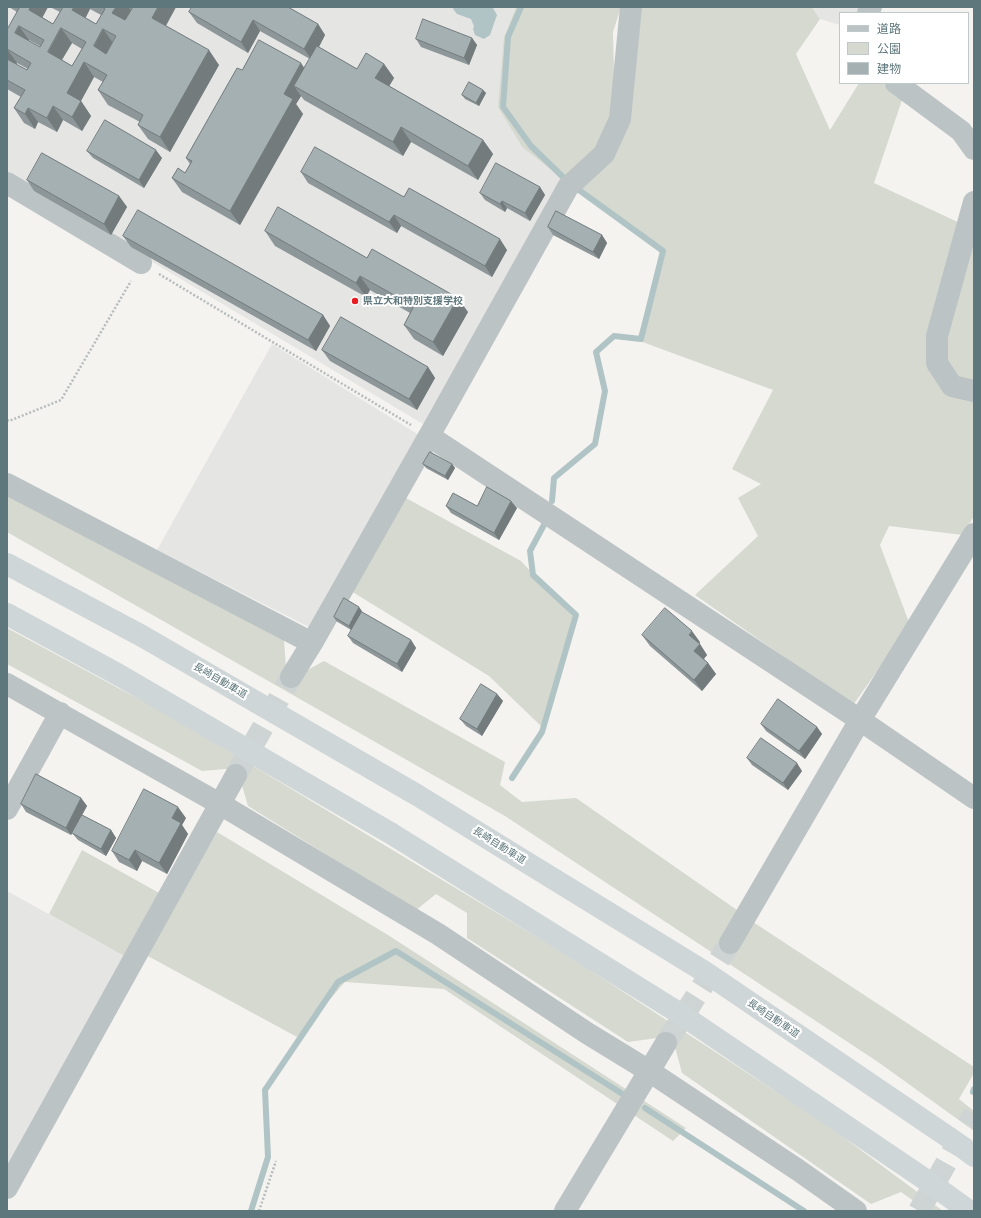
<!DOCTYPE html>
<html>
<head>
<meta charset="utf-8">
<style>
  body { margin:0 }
  #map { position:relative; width:981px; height:1218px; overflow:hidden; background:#f4f3f0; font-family:Poppins,"Noto Sans JP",sans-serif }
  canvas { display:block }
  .frame { position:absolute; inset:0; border:8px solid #5e777c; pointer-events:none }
  .legend { position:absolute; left:839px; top:12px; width:130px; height:72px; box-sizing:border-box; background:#fff; border:1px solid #bfc9cb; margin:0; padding:5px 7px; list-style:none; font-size:12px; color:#5e777c }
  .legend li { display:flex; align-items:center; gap:8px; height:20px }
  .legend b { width:20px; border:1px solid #bfc9cb }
</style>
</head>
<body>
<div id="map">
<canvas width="981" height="1218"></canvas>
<div class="frame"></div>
<ul class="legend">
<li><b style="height:5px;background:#bcc3c5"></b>道路</li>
<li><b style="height:11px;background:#d5d9cf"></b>公園</li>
<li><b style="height:11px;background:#a4b0b2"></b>建物</li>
</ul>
</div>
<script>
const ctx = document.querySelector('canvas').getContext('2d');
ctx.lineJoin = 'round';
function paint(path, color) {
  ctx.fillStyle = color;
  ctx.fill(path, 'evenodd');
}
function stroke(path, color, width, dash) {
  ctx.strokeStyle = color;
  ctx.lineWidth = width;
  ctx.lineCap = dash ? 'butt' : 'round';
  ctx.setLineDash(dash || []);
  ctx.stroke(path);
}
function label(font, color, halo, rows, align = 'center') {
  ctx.font = font + ' Poppins,"Noto Sans JP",sans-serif';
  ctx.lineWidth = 4;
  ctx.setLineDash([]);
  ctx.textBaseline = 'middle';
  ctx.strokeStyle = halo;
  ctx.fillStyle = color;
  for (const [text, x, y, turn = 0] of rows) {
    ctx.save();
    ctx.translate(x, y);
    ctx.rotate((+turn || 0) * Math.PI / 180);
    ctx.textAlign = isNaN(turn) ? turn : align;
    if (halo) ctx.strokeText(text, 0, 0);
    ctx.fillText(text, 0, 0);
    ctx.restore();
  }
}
const built = new Path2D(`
  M7,7H516L504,37L523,148L562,178L423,424L7,175Z
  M812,7H866L862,13H840V25L820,19Z
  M272,344L419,435L309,627L157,550Z
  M7,891L126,957L7,1169Z`);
const green = new Path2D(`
  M516,7H621L613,32L615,115L599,153L562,178L523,148L498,107L504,37Z
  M641,7H812L820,19L796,54L830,130L859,83H883L902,100L874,183L962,224L974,236V516L963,535L889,526L880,545L910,625L853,705L695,595L758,536L738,498L761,484L732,469L773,390L637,340L664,251L581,188L608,158Z
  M7,496L284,640L287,681L324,661L505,762L500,785L522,802L576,798L737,910L723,951L753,922L974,1067V1073L959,1099L974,1111V1131L878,1062L505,816L7,532Z
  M406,498L521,561L574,618L542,727L489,676L351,591Z
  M7,628L172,717L570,957L827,1125L943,1211H928L901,1192L871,1204L682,1073L672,1036L628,1042L467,938V913L436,894L416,910L248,806L237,768L202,771L7,664Z
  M217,832L388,935L686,1128L673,1141L444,989L345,982L297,1037L146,955Z
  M82,850L161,894L126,957L49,914Z`);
const water = new Path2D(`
  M454,7L493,8L497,15L490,35L484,39L475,35L473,29L474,26L471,19L457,14L453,9Z`);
const stream = new Path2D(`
  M521,7L508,37L503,107L531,146L563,177
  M552,501L554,478L595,444L605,391L596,352L614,336L641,339L663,251L579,190
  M512,778L542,732L576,615L533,575L530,551L546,521
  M973,1092L974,1089
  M645,1108L804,1211
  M251,1211L268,1157L265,1090L338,982L396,951L621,1093`);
const minorTunnel = new Path2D(`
  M236,775L291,677
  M666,1043L730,943
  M919,1211L974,1114`);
const path = new Path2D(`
  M159,274L411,425
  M7,420L9,421L61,400L131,281
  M259,1211L276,1161`);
const minor = new Path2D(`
  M868,13L871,7
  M896,83L961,131L974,149
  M7,183L141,263
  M974,202L937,336V363L952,386L974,391
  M429,436L568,187L604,154L620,119L631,7
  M7,484L312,643
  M291,677L312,643L429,436L860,720L974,798
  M7,684L220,804L438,934L587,1033L649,1071L798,1170L856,1211
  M7,809L60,713
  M730,943L860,720L974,534
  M7,1188L236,775
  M565,1211L666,1043`);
const highway = new Path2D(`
  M7,564L142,636L417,795L705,972L954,1141L974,1156
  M7,614L119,675L392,834L679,1013L926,1180L969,1211`);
const wall = new Path2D(`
  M9,7H48L42,17L53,24L60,12L50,7H176L166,26L219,65L170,152L148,139L138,125L140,122L108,105L98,90L103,82L94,77L81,101L91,116L82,131L63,120L57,132L38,122L35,129L24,123L14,108L21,97L7,89V30L17,12ZM90,9L101,15L96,24L85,18ZM29,40L40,46V47L29,41ZM72,43L82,49L72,66L62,60ZM17,63L28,69L27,70L16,64Z
  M189,12L318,24L325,35L319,47L357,69L384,64L394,78L389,86L483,140L493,154L478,180L411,142L403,156L304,100L301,96L296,104L303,114L240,225L182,192L172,178L185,173L190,164L186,158L242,70L304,68L310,59L260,31L248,53L197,23Z
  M472,38L477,45L469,65L421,47L416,39Z
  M483,90L486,93L479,106L465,99L462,95Z
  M87,151L162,158L144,188L93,158Z
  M301,172L404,197L507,250L492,277L401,226L397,233L308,183Z
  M27,180L119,196L127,207L111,235L34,191Z
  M540,187L545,195L530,221L507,208L505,212L485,200L480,193Z
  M548,227L602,235L607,243L599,259L553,235Z
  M265,231L367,258L468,312L443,356L414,339L404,325L410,313L370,290L366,297L275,246Z
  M123,236L323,315L330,326L316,351L131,247Z
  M322,350L428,367L435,378L417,410L330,361Z
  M423,464H452L455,468L448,480L426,468Z
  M446,506H477L517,508L499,540L451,513Z
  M362,611L351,630L336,621L334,617Z
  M642,635L700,642L699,643L707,655L704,659L708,663L716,674L702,691L650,646Z
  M348,636L411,640L416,648L402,672L353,643Z
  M497,694L503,701L482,736L466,726L460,719Z
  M761,724L817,727L822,734L805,759L766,731Z
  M747,758L802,771L788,790L752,765Z
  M81,798L87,806L71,835L26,812L21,804Z
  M186,818L182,825L188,834L167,874L142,861L137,871L119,862L112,851Z
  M111,830L116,838L106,856L78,840L72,833Z`);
const shadedWall = new Path2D(`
  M30,7H48L39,24L29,10Z
  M74,7H89L90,9L82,25L72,10Z
  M116,7H129L131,11L122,27L112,13Z
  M158,7H176L162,32L152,18Z
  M253,20L260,31L248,53L241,42Z
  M318,24L325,35L312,60L304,49Z
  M19,26L29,40L25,48L15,33Z
  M61,28L72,43L58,66L48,52Z
  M103,29L113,43L104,61L94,46Z
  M472,38L477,45L469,65L464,58Z
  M7,49L17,63L12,71L7,63Z
  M209,50L219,65L170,152L160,137Z
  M84,62L94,77L77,108L67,93Z
  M301,63L311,78L294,86L301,96L296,104L303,114L240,225L230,211L284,94Z
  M384,64L394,78L385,93L375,78Z
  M483,90L486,93L479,106L476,103Z
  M81,101L91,116L82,131L72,117Z
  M53,106L63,120L57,132L47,118Z
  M28,108L38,122L35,129L25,114Z
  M401,127L411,142L403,156L393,142Z
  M483,140L493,154L478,180L468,166Z
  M156,150L162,158L144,188L139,180Z
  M540,187L545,195L530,221L525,213Z
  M119,196L127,207L111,235L104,224Z
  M502,201L507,208L505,212L500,204Z
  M394,215L401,226L397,233L389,222Z
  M602,235L607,243L599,259L593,252Z
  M500,239L507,250L492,277L485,266Z
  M360,276L370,290L366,297L356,283Z
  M458,298L468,312L443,356L433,342Z
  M323,315L330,326L316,351L308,340Z
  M428,367L435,378L417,410L409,399Z
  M452,464L455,468L448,480L445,476Z
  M511,501L517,508L499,540L494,533Z
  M359,607L362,611L351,630L349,626Z
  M692,631L700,642L697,646L689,635Z
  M411,640L416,648L402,672L397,664Z
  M700,644L707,655L701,662L694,651Z
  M708,663L716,674L702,691L694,680Z
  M497,694L503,701L482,736L477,729Z
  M817,727L822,734L805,759L799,751Z
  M797,763L802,771L788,790L783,783Z
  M81,798L87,806L71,835L66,828Z
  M178,807L186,818L182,825L188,834L167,874L159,863L172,818Z
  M111,830L116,838L106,856L101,849Z
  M135,850L142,861L137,871L129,860Z`);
const building = new Path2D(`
  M20,7H30L29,10L53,24L63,7H74L72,10L96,24L105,9L102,7H116L112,13L125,20L133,7H158L152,18L209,50L160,137L138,125L143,115L98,90L107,75L84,62L67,93L81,101L72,117L53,106L47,118L28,108L25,114L14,108L25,90L7,80V59L27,70L31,63L7,49V30ZM19,26L44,40L40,47L15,33ZM61,28L86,42L72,66L48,52ZM103,29L116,36L106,54L94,46Z
  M192,7H288L318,24L304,49L253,20L241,42L189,12Z
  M423,19L472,38L464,58L416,39Z
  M259,40L301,63L284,94L293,99L230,211L172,178L178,168L185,173L192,161L186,158L237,68L242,70Z
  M317,46L357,69L366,53L384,64L375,78L483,140L468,166L401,127L393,142L294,86Z
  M469,82L483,90L476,103L462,95Z
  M105,120L156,150L139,180L87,151Z
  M315,147L404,197L409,188L500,239L485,266L394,215L389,222L301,172Z
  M42,153L119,196L104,224L27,180Z
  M496,163L540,187L525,213L502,201L500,204L480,193Z
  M278,207L367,258L372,249L458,298L433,342L404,325L414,306L360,276L356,283L265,231Z
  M138,210L323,315L308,340L123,236Z
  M556,211L602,235L593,252L548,227Z
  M341,317L428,367L409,399L322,350Z
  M430,452L452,464L445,476L423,464Z
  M487,487L511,501L494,533L446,506L453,493L477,506Z
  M344,598L359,607L349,626L334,617Z
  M665,608L692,631L689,635L700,644L694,651L708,663L694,680L642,635Z
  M362,612L411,640L397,664L348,636Z
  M481,684L497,694L477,729L460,719Z
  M778,699L817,727L799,751L761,724Z
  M761,738L797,763L783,783L747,758Z
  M36,774L81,798L66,828L21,804Z
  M144,789L178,807L172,818L181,823L159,863L135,850L129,860L112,851Z
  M82,815L111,830L101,849L72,833Z`);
const markers = [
  [355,301,4,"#e81c22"]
];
const poiNames = [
  ["県立大和特別支援学校",363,301]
];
const streetNames = [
  ["長崎自動車道",220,681,30],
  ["長崎自動車道",499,846,32],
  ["長崎自動車道",773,1019,34]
];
paint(built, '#e5e5e4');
paint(green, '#d5d9cf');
paint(water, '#b1c4c5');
stroke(stream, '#b1c4c5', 6);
stroke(minorTunnel, '#ced4d3', 22, [22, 11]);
stroke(path, '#b6bbbc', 2.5, [2, 2]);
stroke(minor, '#bcc3c5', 22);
stroke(highway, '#cfd6d8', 22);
paint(wall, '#8d9799');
paint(shadedWall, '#737b7d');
paint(building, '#a4b0b2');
stroke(building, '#737b7d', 1);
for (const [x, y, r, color] of markers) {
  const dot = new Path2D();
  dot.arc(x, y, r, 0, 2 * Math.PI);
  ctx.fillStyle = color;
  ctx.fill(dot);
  stroke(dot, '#fff', 1.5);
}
label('bold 10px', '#5e777c', '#fff', poiNames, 'left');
label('10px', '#5e777c', '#fff', streetNames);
</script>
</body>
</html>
